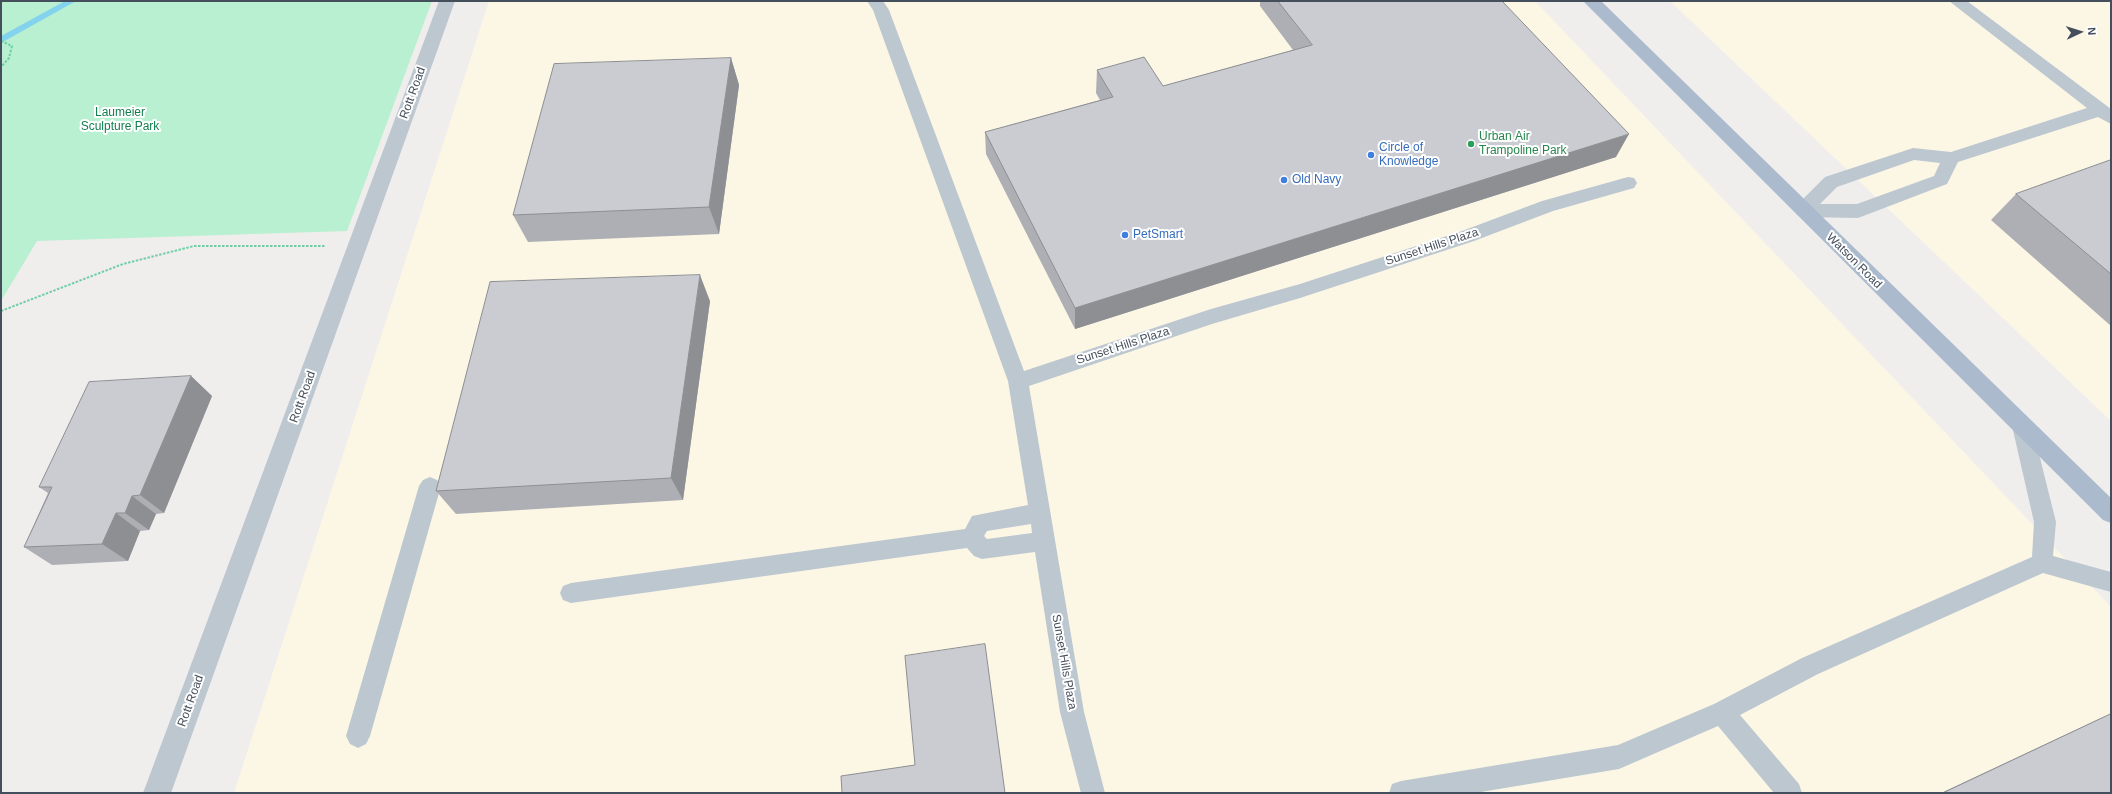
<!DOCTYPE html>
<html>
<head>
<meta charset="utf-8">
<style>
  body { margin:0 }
  #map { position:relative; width:2112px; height:794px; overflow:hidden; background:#f0eded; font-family:Helvetica,sans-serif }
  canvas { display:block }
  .frame { position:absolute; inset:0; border:2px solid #454f5b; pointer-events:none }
  .north { position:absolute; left:2060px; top:12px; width:40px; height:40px; -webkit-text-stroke:3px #fff; paint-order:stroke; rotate:86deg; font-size:11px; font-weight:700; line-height:16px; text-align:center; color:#454f5b }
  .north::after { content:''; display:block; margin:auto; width:14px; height:18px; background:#454f5b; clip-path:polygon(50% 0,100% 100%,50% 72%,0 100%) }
</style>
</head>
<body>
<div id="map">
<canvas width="2112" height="794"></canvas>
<div class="frame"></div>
<div class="north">N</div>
</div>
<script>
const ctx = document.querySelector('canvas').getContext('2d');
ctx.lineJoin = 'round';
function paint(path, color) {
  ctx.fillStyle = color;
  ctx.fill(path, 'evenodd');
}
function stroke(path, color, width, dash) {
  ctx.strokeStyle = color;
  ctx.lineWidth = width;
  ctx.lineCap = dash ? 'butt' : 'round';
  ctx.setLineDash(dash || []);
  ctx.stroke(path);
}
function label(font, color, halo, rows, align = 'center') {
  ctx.font = font + ' Helvetica,sans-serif';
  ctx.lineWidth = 4;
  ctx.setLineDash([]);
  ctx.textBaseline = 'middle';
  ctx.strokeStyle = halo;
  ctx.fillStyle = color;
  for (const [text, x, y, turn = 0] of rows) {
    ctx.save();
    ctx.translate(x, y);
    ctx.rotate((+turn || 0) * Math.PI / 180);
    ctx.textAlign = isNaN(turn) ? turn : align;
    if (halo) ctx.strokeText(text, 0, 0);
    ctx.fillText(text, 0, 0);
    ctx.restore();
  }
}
const commercial = new Path2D(`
  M489,1H1535L2111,607V793H234Z
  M1670,1H2111V421Z`);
const green = new Path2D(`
  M1,1H432L347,231L37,241L1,301Z`);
const stream = new Path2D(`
  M65,1H76L1,43V36Z`);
const path = new Path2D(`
  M1,41L12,46L9,58L1,67
  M1,311L123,264L194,246H325`);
const service = new Path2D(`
  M867,1H883L889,10L1024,371L1211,309L1300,284L1462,231L1542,201L1628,177L1634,178L1637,183L1634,188L1553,211L1474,241L1300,298L1212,324L1029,386L1084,712L1105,793H1081L1060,712L1035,552L982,559L974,556L967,548L571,603L563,600L560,593L563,586L571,583L965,529L972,516L1028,505L1008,381L873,10ZM1031,524L1032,533L987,539L984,536L987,531Z
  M1949,1H1967L2111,109V124L2098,117L1958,162L1947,184L1858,218L1803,217L1797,215L1794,210L1797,205L1825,177L1907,150L1913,148L1951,152L2087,108ZM1914,160L1940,163L1934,176L1857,204H1820L1837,187Z
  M2022,417L2029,420L2032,426L2056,522L2053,556L2111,572V592L2043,573L1818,674L1740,715L1799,784L1802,793H1774L1718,726L1619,769L1475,793H1389L1392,784L1401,781L1618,745L1714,704L1802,658L2032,557L2034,522L2012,426L2015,420Z
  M430,477L437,480L441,486L370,736L366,744L358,748L350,744L346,736L419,486L423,480Z`);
const tertiary = new Path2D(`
  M439,1H455L171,793H143Z`);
const primary = new Path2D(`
  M1583,1H1601L2111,498V523L2103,520Z`);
const wall = new Path2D(`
  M1260,1H1502L1616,157L1075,329L986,154L985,132L1100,100L1096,93L1097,70L1163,86L1293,50L1260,6Z
  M731,58L739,85L719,234L528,242L513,215Z
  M2111,160V326L1991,220L2016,194Z
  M710,301L683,500L456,514L436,491Z
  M191,376L212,396L164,513L156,514L149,530L140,531L128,561L52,565L24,547L48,493L39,487Z
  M2111,714V793H1941L2095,721Z`);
const shadedWall = new Path2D(`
  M731,58L739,85L719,234L709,207Z
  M1629,134L1616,157L1075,329V308Z
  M700,275L710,301L683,500L671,478Z
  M191,376L212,396L164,513L140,495Z
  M132,496L156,514L149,530L125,513Z
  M116,513L140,531L128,561L102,544Z`);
const building = new Path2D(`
  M1278,1H1502L1629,134L1075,308L985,132L1113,97L1097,70L1144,57L1163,86L1312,45Z
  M731,58L709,207L513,215L554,64Z
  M2111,160V274L2016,194Z
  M700,275L671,478L436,491L490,282Z
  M191,376L140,495L132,496L125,513H116L102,544L24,547L52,487H39L89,382Z
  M985,644L1005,793H842L841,776L915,765L905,656Z
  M2111,714V793H1943Z`);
const markers = [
  [1471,144,4,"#2e9e5b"],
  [1371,155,4,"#3f7fe0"],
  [1284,180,4,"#3f7fe0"],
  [1125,235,4,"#3f7fe0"]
];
const streetNames = [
  ["Rott Road",413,93,-70],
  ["Sunset Hills Plaza",1432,247,-18],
  ["Watson Road",1854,261,45],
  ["Sunset Hills Plaza",1123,346,-18],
  ["Rott Road",303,397,-70],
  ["Sunset Hills Plaza",1064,662,80],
  ["Rott Road",191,701,-70]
];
const parkNames = [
  ["Laumeier",120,113],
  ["Sculpture Park",120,127]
];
const leisureNames = [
  ["Urban Air",1479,137],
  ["Trampoline Park",1479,151]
];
const shopNames = [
  ["Circle of",1379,148],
  ["Knowledge",1379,162],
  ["Old Navy",1292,180],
  ["PetSmart",1133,235]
];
paint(commercial, '#fcf7e5');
paint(green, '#b9f0d1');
paint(stream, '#84d3ee');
stroke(path, '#70cfa5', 2, [2.5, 1.5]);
paint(service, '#bdc7d0');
paint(tertiary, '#bdc7d0');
paint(primary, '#abbbcd');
paint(wall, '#aeafb5');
paint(shadedWall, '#8d8f93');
paint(building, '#caccd2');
stroke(building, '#8d8f93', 1);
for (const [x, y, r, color] of markers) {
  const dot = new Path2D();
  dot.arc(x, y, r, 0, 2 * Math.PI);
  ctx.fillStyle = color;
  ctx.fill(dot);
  stroke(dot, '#fff', 1.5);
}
label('12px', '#454f5b', '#fff', streetNames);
label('12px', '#137e4e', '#fff', parkNames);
label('12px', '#27864d', '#fff', leisureNames, 'left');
label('12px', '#366cbe', '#fff', shopNames, 'left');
</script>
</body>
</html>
